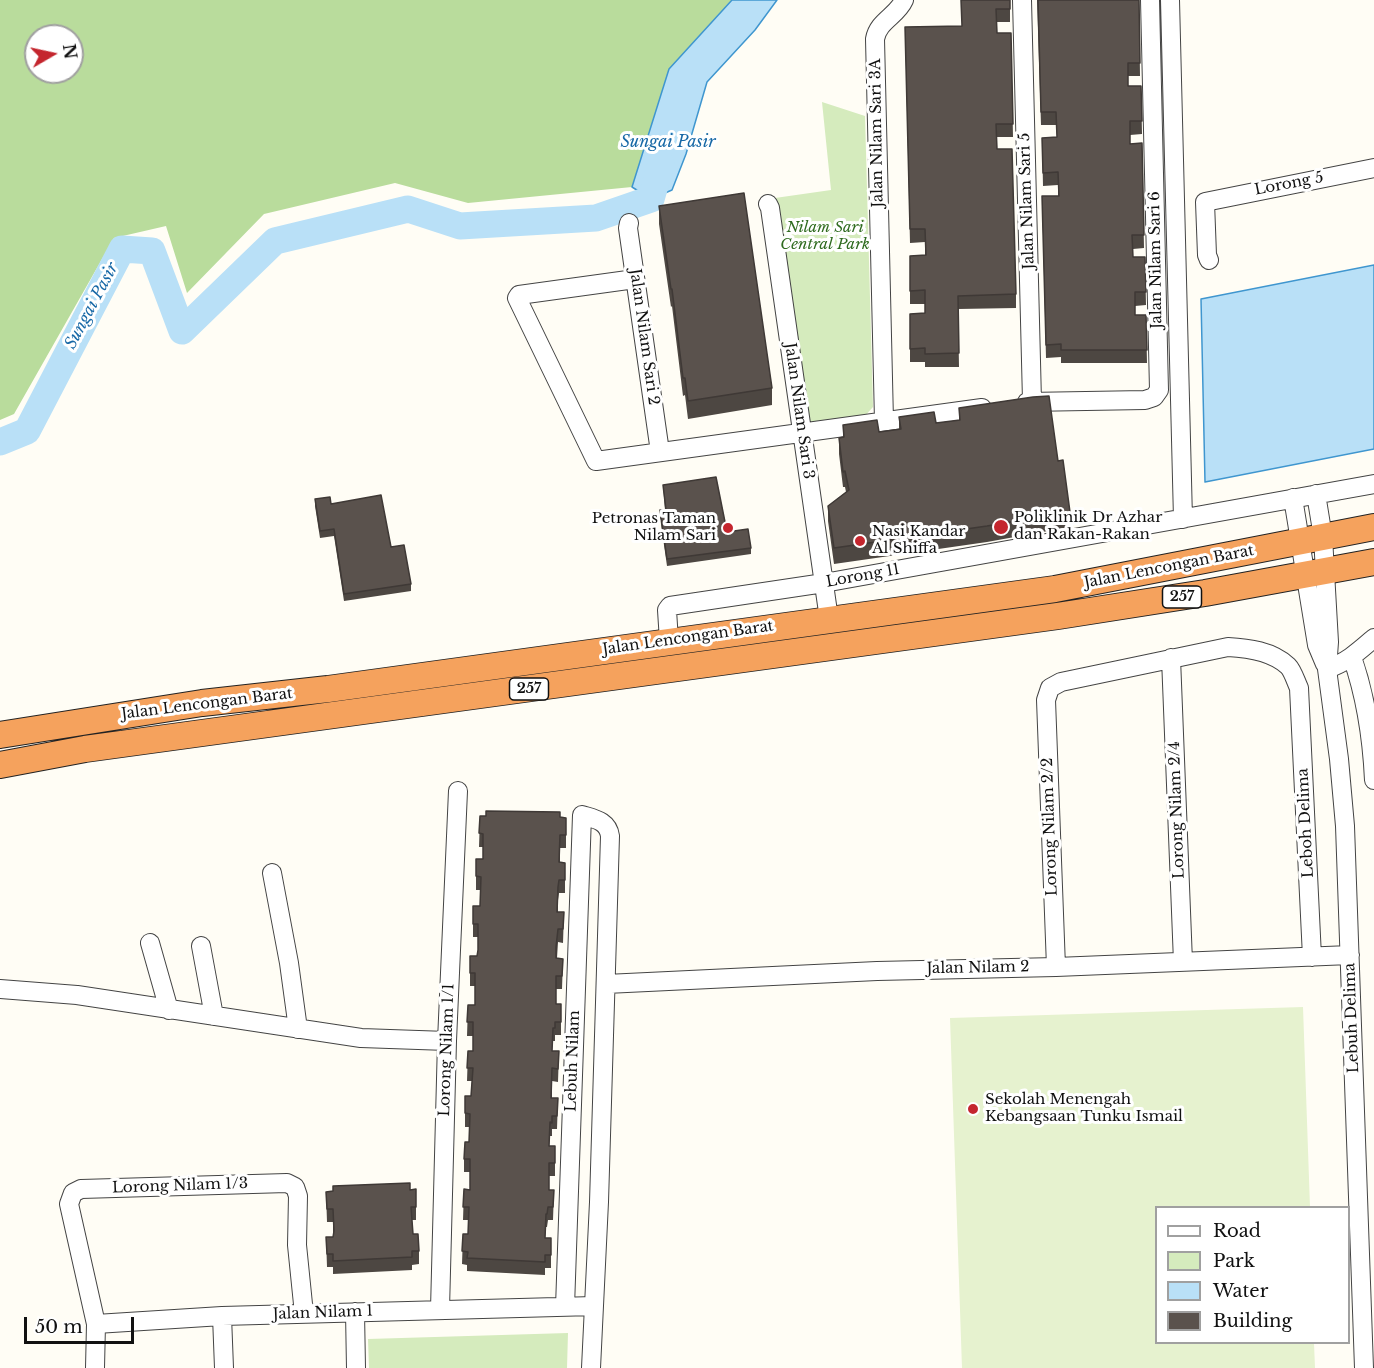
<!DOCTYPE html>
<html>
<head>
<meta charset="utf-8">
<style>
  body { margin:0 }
  #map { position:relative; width:1374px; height:1368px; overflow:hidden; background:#fffdf5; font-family:"Libre Baskerville",serif }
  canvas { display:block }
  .legend { position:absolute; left:1155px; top:1206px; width:195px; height:138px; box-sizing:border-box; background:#fff; border:2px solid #a0a0a0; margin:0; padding:8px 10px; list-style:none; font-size:18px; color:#111 }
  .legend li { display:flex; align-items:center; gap:12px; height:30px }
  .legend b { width:30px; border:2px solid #a0a0a0 }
  .north { position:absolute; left:24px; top:24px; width:60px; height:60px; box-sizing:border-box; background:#fff; border:2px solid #a0a0a0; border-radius:50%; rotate:81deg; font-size:16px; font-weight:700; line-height:24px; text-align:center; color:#111 }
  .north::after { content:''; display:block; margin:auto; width:21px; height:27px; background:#c4262e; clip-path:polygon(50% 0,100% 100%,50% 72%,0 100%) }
  .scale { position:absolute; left:24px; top:1317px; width:110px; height:27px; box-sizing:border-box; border:3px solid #111; border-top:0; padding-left:8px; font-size:18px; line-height:21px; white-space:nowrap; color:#111; -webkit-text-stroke:4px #fff; paint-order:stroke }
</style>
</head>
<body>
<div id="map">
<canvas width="1374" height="1368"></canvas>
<ul class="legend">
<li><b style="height:8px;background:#fff"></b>Road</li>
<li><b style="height:16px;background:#d5ebbd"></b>Park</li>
<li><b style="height:16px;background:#b9e0f7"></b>Water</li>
<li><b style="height:16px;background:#5a524d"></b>Building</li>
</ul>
<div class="north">N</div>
<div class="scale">50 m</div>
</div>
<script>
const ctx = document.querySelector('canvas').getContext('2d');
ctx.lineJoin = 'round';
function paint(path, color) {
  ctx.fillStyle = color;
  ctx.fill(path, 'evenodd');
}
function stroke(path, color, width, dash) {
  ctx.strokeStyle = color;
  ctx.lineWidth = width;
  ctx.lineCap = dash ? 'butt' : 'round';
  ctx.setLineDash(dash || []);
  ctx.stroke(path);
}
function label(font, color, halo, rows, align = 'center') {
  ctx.font = font + ' "Libre Baskerville",serif';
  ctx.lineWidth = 6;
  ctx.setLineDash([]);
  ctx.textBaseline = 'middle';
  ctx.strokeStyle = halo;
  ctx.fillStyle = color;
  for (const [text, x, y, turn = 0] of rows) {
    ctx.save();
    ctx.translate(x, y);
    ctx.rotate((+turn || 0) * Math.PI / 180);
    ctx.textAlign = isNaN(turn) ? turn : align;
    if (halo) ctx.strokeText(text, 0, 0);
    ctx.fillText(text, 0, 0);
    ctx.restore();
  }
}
const green = new Path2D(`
  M822,102L865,116L873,407L863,418L809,422L775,198L831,190Z
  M568,1333L567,1368H369L368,1339Z`);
const forest = new Path2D(`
  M0,0H732L669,70L632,187L468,203L395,183L264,214L187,293L166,226L114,238L14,414L0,420ZM36,36H72V72H36Z`);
const pitch = new Path2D(`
  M1303,1007L1310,1207L1156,1208V1342L1314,1343L1315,1368H962L950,1018Z`);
const water = new Path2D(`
  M732,0H777L755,30L707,82L686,154L672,190L651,199L632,187L669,69Z
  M1374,265V449L1205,482L1201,299Z`);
const river = new Path2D(`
  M0,442L27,431L122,249L152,251L182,331L275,241L408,209L460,226L596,218L651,199L661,164`);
const minor = new Path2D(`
  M1022,0L1032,401
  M1170,0L1183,519
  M768,204L770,208L829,619
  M629,223L628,228L660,452
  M1209,260L1207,255L1205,202L1374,168
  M635,279L519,295L517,298L596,461L982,408
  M1027,402L1145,400L1154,397L1159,390L1150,0
  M884,421L875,39C878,21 897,16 904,0
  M1316,494L1323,537L1329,642L1327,669L1339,759L1345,826L1364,1368
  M1293,498L1317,645L1325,664
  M669,641L667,610L670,606L824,583L1374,484
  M1352,657C1366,697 1372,738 1374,780
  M1171,658L1183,962
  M1327,669C1346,663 1359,651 1374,638
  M272,873L289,963L298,1029
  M150,943L169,1010
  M201,946L214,1016
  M1056,967L1046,700L1050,688L1061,682L1228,647C1248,648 1272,651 1288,666C1293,671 1296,682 1299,688L1312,957
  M606,984L877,971L1056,967L1350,955
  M0,989L77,995L361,1038L447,1041
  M565,1307L582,815C595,819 608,821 610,836L599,1202L591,1368
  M440,1309L447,1041L458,791
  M355,1312L356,1368
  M222,1316L224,1368
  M96,1324L222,1316L594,1306
  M95,1368L96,1324L69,1204L73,1193L81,1189L287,1183L295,1187L298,1196L297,1245L304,1314`);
const highway = new Path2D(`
  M0,735L202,703L328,689L1055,589L1374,527
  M0,765L85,749L1058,616L1205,593L1374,562`);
const wall = new Path2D(`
  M1010,0V22H996L997,33H1011L1013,137H996L997,149L1016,294V308L958,309L959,367H925V362H910V314L925,313V304H910V256L925,255V242L910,243L905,27L962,26Z
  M1037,0H1139L1140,76H1128V86H1141L1142,134L1130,135V144L1142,143L1144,248L1133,249V257H1145L1146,305L1135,306V315H1146L1147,363H1061V357L1046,358L1042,196H1058V185L1043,186L1042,138L1057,137L1056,125H1041Z
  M659,206L772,388V405L688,419L685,395L683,396L672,306L671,307L659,224Z
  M959,408L1058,461L1070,512V527L987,542L834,564L828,521V506L846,492L845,487H843L839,454V438L843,437V425L879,432L899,429V417L936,423L959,420Z
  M663,485L727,532L751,548V554L667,566L660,517V510H665Z
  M315,499L331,504L391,547L411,584V591L344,601L334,536L320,538L315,506Z
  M480,816L566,818V848H560V862L565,863V893H559L558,900V912H564L563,943L558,942L557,958L563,959L562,989H556V1004H561V1035H555V1041H553L552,1051H559L558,1082L552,1081V1098H558L557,1129H552V1136H550L549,1146L555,1159V1176H549V1190H554L553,1220H548L547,1227H546L545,1238H551V1268H545V1275L467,1271V1265L462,1264L463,1234H468L469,1220H463L464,1189L470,1190V1172H464V1159L469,1142L470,1127H465V1096H471L472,1081H467L468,1051H473V1036H467L468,1005H475V986H470V956H477L478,950V937H473V906H480V890H476V859H483V847H479Z
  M416,1189V1220H412L413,1234L419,1251V1264L412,1265V1270L333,1274V1267H327L326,1237H333V1222H327L326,1192Z`);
const building = new Path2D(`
  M961,0H1010V9H996L997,33H1011L1013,124H996L997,149H1012L1016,294L958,296L959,353L925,354V348L910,349V314L925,313V290L910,291V256L926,255L925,229H910L905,27L962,26Z
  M1038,0H1139L1140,63H1128V86H1141L1142,121H1130V144L1142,143L1144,235H1132L1133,257H1145L1146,292H1135V315H1146L1147,350H1061V344L1046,345L1042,196H1059L1058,172L1043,173L1042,138L1057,137L1056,112H1041Z
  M744,193L772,388L688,401L685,378H683L672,289H671L659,206Z
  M1049,396L1058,461L1063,460L1070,512L987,526L834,548L828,506L849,490L845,471L843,472L839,438L844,437L843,425L877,420L879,432L901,429L899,417L934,412L936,423L960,420L959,408L1033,397Z
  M716,477L727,532L748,529L751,548L667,559L660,510H666L663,485Z
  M381,495L391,547L404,545L411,584L344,594L334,529L320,531L315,499L330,497L331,504Z
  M486,811L560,812V817L566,818V835H560L559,862L565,863V880H559L558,887L557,912H564L563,929H558L556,947V958L563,959L562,976H556V1004H561V1022H555V1028H553L552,1051H559L558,1069L552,1068L551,1098H558L557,1116H552V1123L550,1122L549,1146H555V1163H549V1190H554L553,1207H548L547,1214H546L545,1238H551V1255H545V1262L467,1258L468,1252L462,1251L463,1234H468L469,1207H463L464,1189L470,1190V1159H464L465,1142H469L470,1114L465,1113V1096H471L473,1068H467L468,1051H473V1022H467L468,1005H475V973H470V956H477L478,950V924H473V906H480L481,877L476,876V859H483V834L479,833L480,816H486Z
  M410,1183V1190L416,1189V1207H411L413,1234H418L419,1251H412V1257L333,1261V1254H327L326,1237H333L334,1231L333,1209H327L326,1192L333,1191V1186Z`);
const markers = [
  [1001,527,8,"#c4262e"],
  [728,528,6,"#c4262e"],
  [860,541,6,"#c4262e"],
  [973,1109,6,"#c4262e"]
];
const shields = [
  [1182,597,39],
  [529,689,39]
];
const shieldNames = [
  ["257",1182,597],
  ["257",529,689]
];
const streetNames = [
  ["Jalan Nilam Sari 3A",877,133,-91],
  ["Lorong 5",1289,184,-11],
  ["Jalan Nilam Sari 5",1027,201,-92],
  ["Jalan Nilam Sari 6",1156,260,-91],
  ["Jalan Nilam Sari 2",644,337,82],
  ["Jalan Nilam Sari 3",799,411,82],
  ["Jalan Lencongan Barat",1169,567,-11],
  ["Lorong 11",863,576,-10],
  ["Jalan Lencongan Barat",688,638,-8],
  ["Jalan Lencongan Barat",207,704,-7],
  ["Lorong Nilam 2/4",1177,810,-92],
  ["Leboh Delima",1306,823,-93],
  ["Lorong Nilam 2/2",1050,827,-92],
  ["Jalan Nilam 2",978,968,-1],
  ["Lebuh Delima",1352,1018,-92],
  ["Lorong Nilam 1/1",447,1050,-88],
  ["Lebuh Nilam",573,1061,-88],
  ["Lorong Nilam 1/3",180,1186,-2],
  ["Jalan Nilam 1",323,1313,-2]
];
const parkNames = [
  ["Nilam Sari",825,228],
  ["Central Park",825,245]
];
const poiNames = [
  ["Poliklinik Dr Azhar",1014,518],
  ["dan Rakan-Rakan",1014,535],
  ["Petronas Taman",716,519,"right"],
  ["Nilam Sari",716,536,"right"],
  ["Nasi Kandar",872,532],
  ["Al Shiffa",872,549],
  ["Sekolah Menengah",985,1100],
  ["Kebangsaan Tunku Ismail",985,1117]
];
const waterNames = [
  ["Sungai Pasir",668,142],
  ["Sungai Pasir",92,306,-62]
];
paint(green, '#d5ebbd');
paint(forest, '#b9dc9c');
paint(pitch, '#e6f2cf');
paint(water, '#b9e0f7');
stroke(water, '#3f96cf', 1.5);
stroke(river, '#b9e0f7', 27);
stroke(minor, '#444', 20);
stroke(highway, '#222', 28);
stroke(minor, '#fff', 18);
stroke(highway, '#f5a25d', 26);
paint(wall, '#4d4742');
paint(building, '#5a524d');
stroke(building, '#3f3936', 1.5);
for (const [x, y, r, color] of markers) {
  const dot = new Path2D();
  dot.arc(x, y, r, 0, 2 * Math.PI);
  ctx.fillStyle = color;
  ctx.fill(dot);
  stroke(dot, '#fff', 2);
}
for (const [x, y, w] of shields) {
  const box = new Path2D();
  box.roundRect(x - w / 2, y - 11, w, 22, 4.5);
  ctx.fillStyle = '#fff';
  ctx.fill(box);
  stroke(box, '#111', 1.5);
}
label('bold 14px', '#111', null, shieldNames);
label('15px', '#111', '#fff', streetNames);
label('italic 15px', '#2f6b1f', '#fff', parkNames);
label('15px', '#111', '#fff', poiNames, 'left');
label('italic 16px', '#1768a6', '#fff', waterNames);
</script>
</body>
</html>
